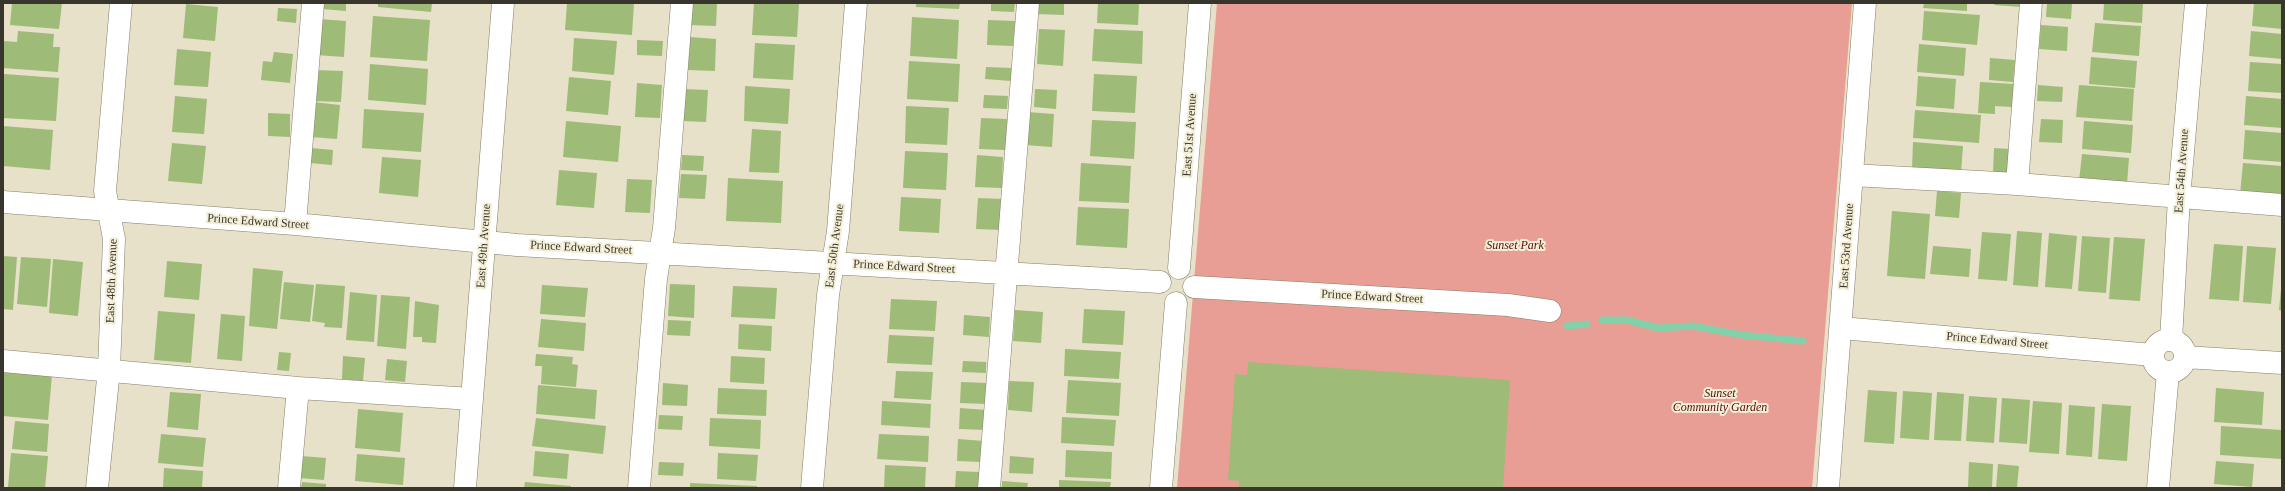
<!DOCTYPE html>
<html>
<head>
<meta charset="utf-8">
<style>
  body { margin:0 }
  #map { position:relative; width:2285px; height:491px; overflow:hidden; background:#e7e1c9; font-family:"Times New Roman",serif }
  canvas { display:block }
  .frame { position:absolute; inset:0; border:4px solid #37352c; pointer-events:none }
</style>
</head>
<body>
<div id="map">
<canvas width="2285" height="491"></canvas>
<div class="frame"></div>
</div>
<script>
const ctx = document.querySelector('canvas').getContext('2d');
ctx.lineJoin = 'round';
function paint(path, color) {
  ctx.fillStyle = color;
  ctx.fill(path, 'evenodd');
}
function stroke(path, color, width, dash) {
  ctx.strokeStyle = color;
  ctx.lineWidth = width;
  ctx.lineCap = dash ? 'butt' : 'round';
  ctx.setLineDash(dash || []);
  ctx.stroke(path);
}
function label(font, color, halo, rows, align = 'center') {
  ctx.font = font + ' "Times New Roman",serif';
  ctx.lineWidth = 4;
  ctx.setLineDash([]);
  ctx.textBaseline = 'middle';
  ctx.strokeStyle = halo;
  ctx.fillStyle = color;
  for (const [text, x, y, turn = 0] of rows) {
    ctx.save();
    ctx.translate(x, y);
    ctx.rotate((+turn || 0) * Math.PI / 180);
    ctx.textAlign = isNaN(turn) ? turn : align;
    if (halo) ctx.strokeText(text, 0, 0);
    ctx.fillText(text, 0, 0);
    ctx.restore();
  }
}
const green = new Path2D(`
  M1217,3H1852L1812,488H1177Z`);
const stream = new Path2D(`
  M1602,320H1627L1658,328L1693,326L1742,335L1803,341
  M1567,326L1587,324`);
const building = new Path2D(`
  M12,3H62L59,29L10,25Z
  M322,3H346V11L322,9Z
  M378,3H432L431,12L378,7Z
  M567,3H634L632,35L565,30Z
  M690,3H717L716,26L689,25Z
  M754,3H799L797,37L752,35Z
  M916,3H960L959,9L916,7Z
  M991,3H1015L1014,12L991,11Z
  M1037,3H1064V15L1036,14Z
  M1098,3H1139L1138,25L1097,23Z
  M1924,3H1967V11L1923,8Z
  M1995,3H2022L2021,7L1994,5Z
  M2047,3H2072L2071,19L2046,17Z
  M2104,3H2143L2142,23L2103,20Z
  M2254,3H2282V29L2252,26Z
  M186,4L218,7L215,41L183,38Z
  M278,8L297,9L296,23L277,21Z
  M1924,11L1980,15L1977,45L1922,40Z
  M373,16L430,20L427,61L370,57Z
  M912,17L959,20L957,59L910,56Z
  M319,19L346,21L344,57L316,55Z
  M988,20L1015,21L1013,46L987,45Z
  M2095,23L2141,26L2139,56L2092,52Z
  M2041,25L2068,27L2067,51L2039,49Z
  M1039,29L1065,30L1063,66L1037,64Z
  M1094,29L1143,31L1142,64L1092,61Z
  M18,31L54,34L53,47H60L58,72L3,68V41L17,42Z
  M2251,31L2282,34V59L2249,56Z
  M690,37L716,39L715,71L688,70Z
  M574,38L617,41L614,75L572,71Z
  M637,40L663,41L662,56L637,55Z
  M755,43L795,45L793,80L753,78Z
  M1919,44L1966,48L1964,76L1917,72Z
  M177,49L211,52L208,87L174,85Z
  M274,52L293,54L290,83L261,80L263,61L272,62Z
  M2091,57L2137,61L2135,88L2089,84Z
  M1990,58L2015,60L2013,82L1989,80Z
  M909,61L960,64L958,102L907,99Z
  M2250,62L2282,64V93L2248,91Z
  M370,64L428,69L426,105L368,100Z
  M986,67L1012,68L1011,81L985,79Z
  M315,70L343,71L341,102L313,101Z
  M4,74L59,78L56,121L3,118Z
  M1094,74L1137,76L1135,113L1092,111Z
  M1918,76L1956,79L1954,109L1916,106Z
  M569,77L611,81L608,115L566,111Z
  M1980,82L2014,84L2013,107L1995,106V114L1978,113Z
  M637,83L662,85L660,118L635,117Z
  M2038,85L2063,87L2062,102L2037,101Z
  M2079,85L2134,89L2132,121L2076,117Z
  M745,86L790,89L788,124L744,121Z
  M684,89L708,90L706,122L682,121Z
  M1035,89L1057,90L1056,109L1034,107Z
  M984,95L1008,96L1007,109L983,108Z
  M175,96L207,99L204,134L172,132Z
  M2246,96L2282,99V128L2244,125Z
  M313,102L340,105L337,139L311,137Z
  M906,106L949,108L947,145L905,143Z
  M364,109L424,113L421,152L362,148Z
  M1915,110L1981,115L1979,143L1913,138Z
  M1027,112L1054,114L1052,147L1025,145Z
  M268,113L290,114V137L268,136Z
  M981,118L1007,119L1006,150L979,149Z
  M2041,119L2063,120L2062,143L2039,142Z
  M1092,120L1136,122L1134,159L1090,156Z
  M566,121L621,126L618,162L563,157Z
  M2084,121L2133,125L2131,153L2082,149Z
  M3,126L53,130L50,170L3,166Z
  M752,129L781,131L779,173L749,172Z
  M2245,130L2282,133V162L2243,159Z
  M1913,142L1963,146L1961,173L1912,169Z
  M172,143L206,146L202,184L168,181Z
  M311,148L333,150L332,165L310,163Z
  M1994,148L2010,149L2008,174L1993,173Z
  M905,151L948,153L946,190L903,188Z
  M2082,154L2129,158L2127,184L2079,181Z
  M682,155L704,156L703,171L681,170Z
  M977,155L1003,157L1002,188L975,187Z
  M382,157L421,160L418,197L379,193Z
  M1081,163L1131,166L1129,203L1079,201Z
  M2243,163L2282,166V198L2240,194Z
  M559,170L597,173L594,208L556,205Z
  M681,174L707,175L705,199L679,198Z
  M728,178L783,181L781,223L726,221Z
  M627,179L652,180L650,213L625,212Z
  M1937,191L1961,193L1959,218L1935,216Z
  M901,197L941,199L939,233L899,231Z
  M978,198L1003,199L1002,230L976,229Z
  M1078,207L1129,209L1127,248L1076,245Z
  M1892,211L1930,214L1925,279L1887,276Z
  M2017,231L2042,233L2038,287L2013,285Z
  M1982,232L2011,234L2007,281L1978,279Z
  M2049,233L2077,236L2072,289L2045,287Z
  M2082,236L2110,238L2106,293L2078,291Z
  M2114,237L2145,239L2140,301L2109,299Z
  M2214,244L2243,246L2239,301L2209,299Z
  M1933,246L1971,249L1969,277L1930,274Z
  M2247,246L2276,248L2271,304L2243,302Z
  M3,256L17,257L13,310L3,309Z
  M21,257L51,259L47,307L17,304Z
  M53,259L83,262L78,316L49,313Z
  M167,261L202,264L199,300L164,297Z
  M253,268L283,271L277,329L249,326Z
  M284,282L314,285L310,322L280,319Z
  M316,284L345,286L342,328L324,327L325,323L312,321Z
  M670,284L695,285L694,318L668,316Z
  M542,285L588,288L585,317L540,314Z
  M733,286L777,288L775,319L731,317Z
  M2281,289H2282V311L2279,310Z
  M350,292L377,295L374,342L346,340Z
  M381,295L410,297L406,349L377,346Z
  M891,299L937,301L935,331L889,329Z
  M415,301L439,305L436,343L422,342V337H413Z
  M1084,309L1125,311L1123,345L1082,343Z
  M1015,310L1043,312L1041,343L1013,341Z
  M158,311L195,314L191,363L154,360Z
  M221,314L245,316L242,361L217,359Z
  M964,315L990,317L989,337L963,335Z
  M541,319L586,323L584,351L538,347Z
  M668,320L691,321L690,336L667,335Z
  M739,324L772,326L771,351L738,349Z
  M889,335L934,337L932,365L887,363Z
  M1065,349L1121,352L1119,379L1064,376Z
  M279,352L291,353L289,371L277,370Z
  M536,354L573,357L572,364L578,365L576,387L541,384L542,366H535Z
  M343,356L365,358L363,381L342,379Z
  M731,356L765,358L764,384L730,382Z
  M387,359L407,361L405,382L385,380Z
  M963,361L986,362V373L962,372Z
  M1248,362L1510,380L1503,488H1239V481L1228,480L1235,374L1247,375Z
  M3,371L52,375L48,420L3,416Z
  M896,371L933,372L931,400L894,398Z
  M1068,380L1121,383L1119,416L1066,413Z
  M1009,381L1034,382L1032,412L1008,410Z
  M961,382L988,383L987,404L960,403Z
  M663,383L688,385L687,406L662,405Z
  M538,385L597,390L595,419L536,414Z
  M718,388L767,390L766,416L717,414Z
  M2216,388L2264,392L2262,425L2214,422Z
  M1868,390L1897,392L1894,444L1864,442Z
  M1903,391L1932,393L1929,440L1900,438Z
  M170,392L201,394L198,430L167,427Z
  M1937,392L1964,394L1961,441L1934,440Z
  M1969,396L1997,398L1994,443L1966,441Z
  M2002,398L2030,400L2027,444L1999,442Z
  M882,401L931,404L930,428L881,425Z
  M2033,401L2062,403L2059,454L2029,452Z
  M2102,404L2131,406L2127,461L2098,459Z
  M2069,405L2095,407L2092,457L2066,455Z
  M960,408L987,410L986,430L959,429Z
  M358,409L403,413L400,452L355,448Z
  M659,415L683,416L682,430L658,429Z
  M1062,417L1116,420L1114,446L1061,443Z
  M536,418L606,426L603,454L532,446Z
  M710,418L761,420L760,449L709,446Z
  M15,421L49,424L47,452L12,449Z
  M2221,426L2282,430V459L2220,455Z
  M161,434L206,438L203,467L158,463Z
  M879,434L929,436L928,462L877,459Z
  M958,439L984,441L982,462L957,461Z
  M1066,450L1112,452L1111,479L1065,477Z
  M535,451L569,454L567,479L533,476Z
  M11,453L48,456L45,488L8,487Z
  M718,453L758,455L756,481L717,479Z
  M357,454L405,458L403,485L355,481Z
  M301,456L326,458L324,480L299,478Z
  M1010,456L1034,458L1033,474L1009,473Z
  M2216,461L2254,464L2252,487L2214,484Z
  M659,462L684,463L683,476L658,475Z
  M1969,462L1993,464L1992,488H1968Z
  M1998,464L2019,466L2017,488H1996Z
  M885,465L926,467L925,488H884Z
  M164,468L203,471L202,488H163Z
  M956,471L980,472L979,488H955Z
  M1059,480L1111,482L1110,488H1059Z
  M1002,481L1028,483L1027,488H1002Z
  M302,482L326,484V488H301Z
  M525,482L571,486V488H524Z
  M690,483L757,486V488H690Z`);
const minor = new Path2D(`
  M1852,175L2017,184L2282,205
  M2017,184L2031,3
  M3,202L295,224L517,245L1160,282
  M295,224L313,3
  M1179,268L1200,3
  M1194,287L1508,305L1550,311
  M1841,328L2153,355
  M2153 356a16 16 0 1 1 32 0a16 16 0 1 1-32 0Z
  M2171,340L2179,198L2196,3
  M2185,357L2282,363
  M3,361L298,388L472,399
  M97,488L109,369L114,239L105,191L121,3
  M289,488L298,388
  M465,488L503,3
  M639,488L656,279L664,228L682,3
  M812,488L828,295L838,231L856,3
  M989,488L1028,3
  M1161,488L1176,303
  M1828,488L1865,3
  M2158,488L2168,372`);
const streetNames = [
  ["East 51st Avenue",1190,135,-86],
  ["East 54th Avenue",2182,171,-86],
  ["Prince Edward Street",258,222,4],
  ["East 49th Avenue",484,246,-86],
  ["East 50th Avenue",835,246,-83],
  ["East 53rd Avenue",1847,246,-86],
  ["Prince Edward Street",581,248,3],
  ["Prince Edward Street",904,267,3],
  ["East 48th Avenue",112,281,-88],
  ["Prince Edward Street",1372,297,3],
  ["Prince Edward Street",1997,341,5]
];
const parkNames = [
  ["Sunset Park",1515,246],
  ["Sunset",1720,394],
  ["Community Garden",1720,408]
];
paint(green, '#e89e95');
stroke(stream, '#83d1aa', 7);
paint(building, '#9ebb78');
stroke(minor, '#847e68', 23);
stroke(minor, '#fff', 22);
label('12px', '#37352c', '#f4eed6', streetNames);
label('italic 12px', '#530e0d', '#f4eed6', parkNames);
</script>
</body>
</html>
